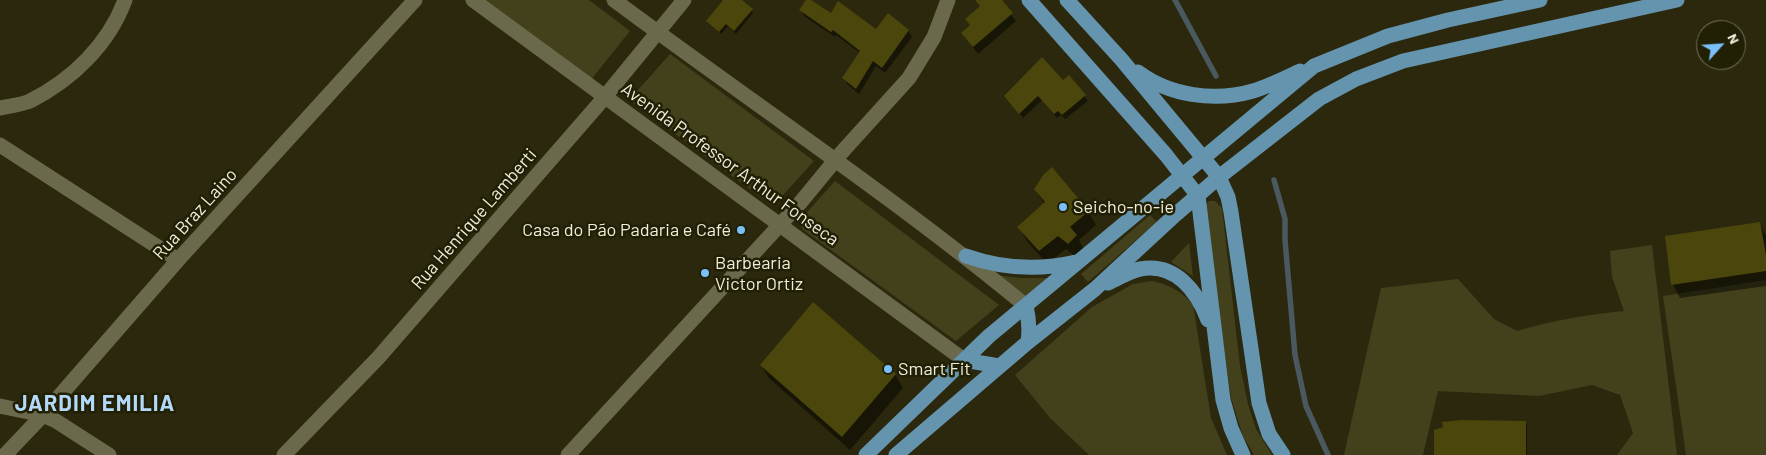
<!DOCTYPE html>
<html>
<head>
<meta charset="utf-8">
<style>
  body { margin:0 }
  #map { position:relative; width:1766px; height:455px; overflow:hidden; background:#2b280d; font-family:Barlow,sans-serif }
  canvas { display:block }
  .north { position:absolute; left:1696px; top:20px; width:50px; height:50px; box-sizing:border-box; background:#211f04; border:1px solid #73725b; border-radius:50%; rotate:64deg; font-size:14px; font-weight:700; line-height:20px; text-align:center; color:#eed }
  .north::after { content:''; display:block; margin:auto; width:18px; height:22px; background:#79bff8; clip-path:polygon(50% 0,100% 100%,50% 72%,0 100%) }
</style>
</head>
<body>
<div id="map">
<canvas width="1766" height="455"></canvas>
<div class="north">N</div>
</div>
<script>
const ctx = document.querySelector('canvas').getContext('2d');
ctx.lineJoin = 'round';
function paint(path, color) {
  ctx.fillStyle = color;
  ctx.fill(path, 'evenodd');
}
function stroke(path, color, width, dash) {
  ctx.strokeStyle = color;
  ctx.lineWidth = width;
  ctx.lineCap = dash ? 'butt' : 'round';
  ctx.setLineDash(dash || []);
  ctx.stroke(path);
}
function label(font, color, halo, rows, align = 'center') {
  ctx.font = font + ' Barlow,sans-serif';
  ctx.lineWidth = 5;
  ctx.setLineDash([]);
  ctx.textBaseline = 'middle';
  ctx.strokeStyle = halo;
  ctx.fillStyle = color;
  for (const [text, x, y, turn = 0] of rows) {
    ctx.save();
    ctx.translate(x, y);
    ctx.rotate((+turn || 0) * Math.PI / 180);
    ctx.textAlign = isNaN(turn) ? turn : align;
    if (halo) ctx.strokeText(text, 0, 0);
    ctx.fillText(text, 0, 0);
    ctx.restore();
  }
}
const green = new Path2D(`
  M482,0H589L630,31L590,81Z
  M670,54L814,161L773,206L629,100Z
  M835,181L999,305L956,341L802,229L800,220Z
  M1209,201H1215L1222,208L1240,366L1248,404L1256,429L1272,455H1254L1243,436L1231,398L1204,206Z
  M1150,215L1157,222L1088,282L1081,274Z
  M1189,243L1193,276L1171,262Z
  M1652,245L1677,455H1617L1633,433L1620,395L1592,385L1539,396L1438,391L1423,455H1344L1381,288L1458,279L1494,319L1517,331C1553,320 1586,315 1624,311L1612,277L1610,251Z
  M986,274L1021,278H1050L1026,300Z
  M1766,280V455H1686L1663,296Z
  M1152,281C1172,286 1179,290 1193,304L1211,418L1227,455H1089L1050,418L1015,375L1092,307L1133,284Z`);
const shadow = new Path2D(`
  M725,0H741L753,13L736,34L728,26L721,34L707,21Z
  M808,0L831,15L876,31L888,15L908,31L912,37L885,73L876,66L859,94L847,84L844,78L860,53L836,35L835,37L804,16L801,10Z
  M977,0H1000L1016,21L978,54L963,34L971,27L967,20L981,8Z
  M1069,77L1088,101L1065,119L1061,115L1057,118L1042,100L1023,118L1005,96L1063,82Z
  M1035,189L1088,212L1096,225L1079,240L1084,250L1076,257L1066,249L1047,264L1027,241L1019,227L1045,205Z
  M1759,224L1766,235V286L1680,298L1673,284Z
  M761,365L895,374L903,388L850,450L769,378Z
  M1525,422L1527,425V455H1435Z`);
const stream = new Path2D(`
  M1175,0L1216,76
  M1274,180L1285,219V240L1295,355L1306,406L1328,455`);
const building = new Path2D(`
  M723,0H742L753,9L734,31L726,24L719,32L706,21Z
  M806,0H811L831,13L838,1L876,29L888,13L909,30L882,68L873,61L856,89L842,78L860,51L833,30L831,32L799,10Z
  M975,0H1002L1013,13L973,47L961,33L970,25L965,19L980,6Z
  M1042,57L1063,80L1069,75L1086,95L1062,115L1058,111L1054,114L1038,96L1019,114L1004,96Z
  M1052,167L1089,211L1070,227L1077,235L1068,244L1058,236L1039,251L1017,227L1045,202L1034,189L1044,174Z
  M1760,222L1766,255V271L1671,285L1665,236Z
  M813,302L896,374L842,437L760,365Z
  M1461,420L1526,421V455H1434V430L1443,427L1442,422Z`);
const minor = new Path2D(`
  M473,0L964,360
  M614,0C751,102 894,197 1026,306
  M0,108C9,106 21,105 30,101C72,80 109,44 125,0
  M0,145L178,260
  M0,406L43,415L56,421L109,455
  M5,455L43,415L178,260L415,0
  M284,455L378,358L598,105L684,0
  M568,455L800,203L842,152L909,78L934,37L948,0`);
const major = new Path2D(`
  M1029,0L1166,155L1198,196L1223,400L1231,428L1243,455
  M1067,0L1121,59L1219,177L1228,197L1231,212L1259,403L1269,434L1283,455
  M1138,72C1170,96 1215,102 1253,91C1269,86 1285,78 1300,71
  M966,256C1003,269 1038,271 1076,262
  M1108,283C1118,279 1129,271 1140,269C1175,262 1197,291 1208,320
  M1026,306C1029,319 1030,329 1028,342
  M964,360L999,366
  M866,455L989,336L1314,66L1388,36L1448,20L1540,0
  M896,455L1028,342L1095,289L1175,215L1219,177L1319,99L1356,79L1403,61L1677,0`);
const markers = [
  [1063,207,5,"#79bff8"],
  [741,230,5,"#79bff8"],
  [705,273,5,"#79bff8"],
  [888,369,5,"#79bff8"]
];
const streetNames = [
  ["Avenida Professor Arthur Fonseca",730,164,36],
  ["Rua Braz Laino",195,214,-48],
  ["Rua Henrique Lamberti",474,219,-49]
];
const poiNames = [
  ["Seicho-no-ie",1073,207],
  ["Casa do Pão Padaria e Café",731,230,"right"],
  ["Barbearia",715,263],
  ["Victor Ortiz",715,284],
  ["Smart Fit",898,369]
];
const districtNames = [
  ["JARDIM EMILIA",95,404]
];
paint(green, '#43401c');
paint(shadow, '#0007');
stroke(stream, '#4a5960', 5.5);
paint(building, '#4b460b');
stroke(minor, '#6a694c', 15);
stroke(major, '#6594ae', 15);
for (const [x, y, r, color] of markers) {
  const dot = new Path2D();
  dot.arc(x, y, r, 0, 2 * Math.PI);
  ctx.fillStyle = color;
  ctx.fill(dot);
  stroke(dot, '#211f04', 2);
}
label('18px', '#eed', '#211f04', streetNames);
label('18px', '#eed', '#211f04', poiNames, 'left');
ctx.letterSpacing = '1px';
label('bold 22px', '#b3d9f9', '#211f04', districtNames);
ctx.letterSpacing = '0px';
</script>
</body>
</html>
